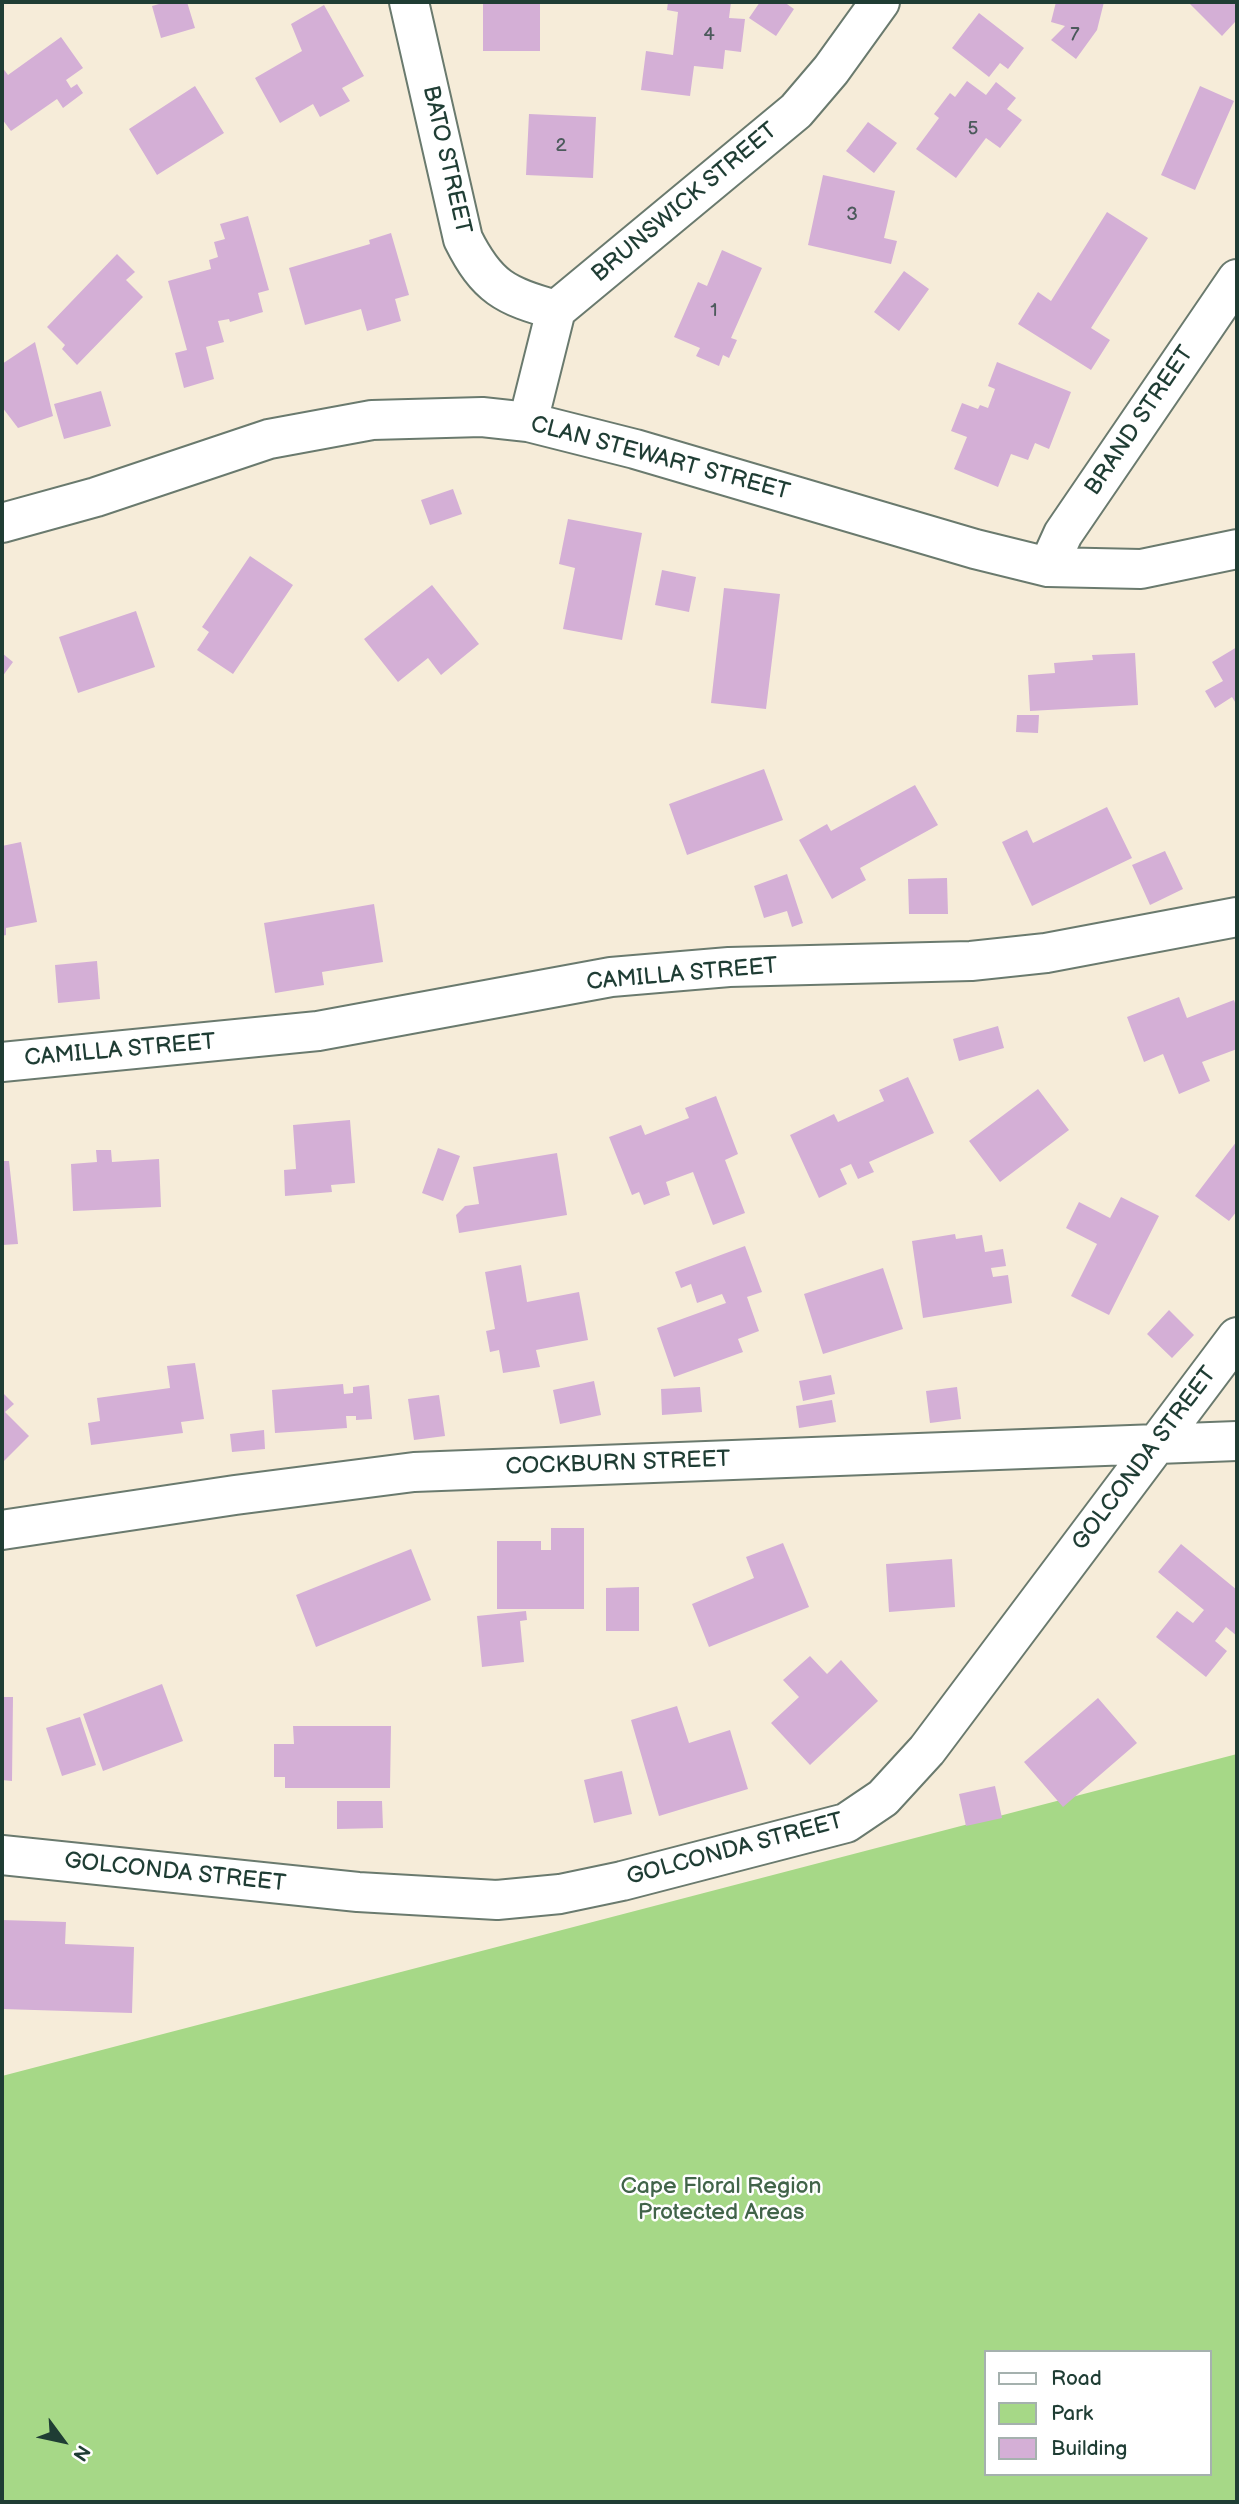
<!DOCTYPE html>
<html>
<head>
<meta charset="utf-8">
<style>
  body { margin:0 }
  #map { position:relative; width:1239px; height:2504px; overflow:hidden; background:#f6ecd9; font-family:"Balsamiq Sans",sans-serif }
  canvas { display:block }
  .frame { position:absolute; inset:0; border:4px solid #1f3d34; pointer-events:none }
  .legend { position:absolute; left:984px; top:2350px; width:228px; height:126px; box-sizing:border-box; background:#fff; border:2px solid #a5b1ae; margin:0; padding:9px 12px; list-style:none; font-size:21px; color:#1f3d34 }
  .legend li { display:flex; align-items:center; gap:14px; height:35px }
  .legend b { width:35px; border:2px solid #a5b1ae }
  .north { position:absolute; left:28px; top:2406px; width:70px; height:70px; -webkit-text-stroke:5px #fff; paint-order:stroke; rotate:123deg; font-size:19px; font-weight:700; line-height:28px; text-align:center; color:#1f3d34 }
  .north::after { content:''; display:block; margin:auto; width:24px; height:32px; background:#1f3d34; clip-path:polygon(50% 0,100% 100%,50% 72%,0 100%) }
</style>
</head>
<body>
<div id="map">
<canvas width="1239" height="2504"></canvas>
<div class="frame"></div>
<ul class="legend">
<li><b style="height:9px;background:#fff"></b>Road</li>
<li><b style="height:19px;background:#a6d887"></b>Park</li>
<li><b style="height:19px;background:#d4afd6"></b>Building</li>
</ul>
<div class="north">N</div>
</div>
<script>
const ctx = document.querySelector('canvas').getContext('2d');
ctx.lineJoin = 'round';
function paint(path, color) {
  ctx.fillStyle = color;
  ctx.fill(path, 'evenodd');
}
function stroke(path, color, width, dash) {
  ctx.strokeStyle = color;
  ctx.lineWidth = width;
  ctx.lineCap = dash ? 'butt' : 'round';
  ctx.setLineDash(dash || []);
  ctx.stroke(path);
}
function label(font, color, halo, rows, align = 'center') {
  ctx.font = font + ' "Balsamiq Sans",sans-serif';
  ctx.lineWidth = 5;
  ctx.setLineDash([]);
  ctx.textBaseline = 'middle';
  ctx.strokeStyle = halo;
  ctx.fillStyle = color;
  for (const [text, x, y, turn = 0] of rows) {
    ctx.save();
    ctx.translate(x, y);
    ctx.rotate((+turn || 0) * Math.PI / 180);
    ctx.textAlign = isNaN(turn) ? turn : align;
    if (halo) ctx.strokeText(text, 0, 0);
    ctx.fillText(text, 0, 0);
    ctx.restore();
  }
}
const green = new Path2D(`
  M1237,1754V2502H2V2076ZM985,2352H1209V2474H985Z`);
const building = new Path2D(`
  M166,2H187L195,28L161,38L152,6Z
  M483,2H540V51H483Z
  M668,2H731L729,18L745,19L741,52L725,50L723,69L694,66L690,96L641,90L646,51L673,55L678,12L667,10Z
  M760,2H784L794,9L776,36L749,18Z
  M1056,2H1104L1097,30L1076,59L1051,40L1065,26L1051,22Z
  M1188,2H1237V24L1235,22L1222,36Z
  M324,5L364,76L342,88L350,101L320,117L313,104L280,123L255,78L302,51L291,24Z
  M979,13L1024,48L1008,69L1000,63L989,77L952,48Z
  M61,37L83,68L66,80L71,88L77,84L83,93L63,108L57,99L11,131L2,119V67L8,75Z
  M967,81L986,95L996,82L1016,98L1007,109L1022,120L1000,148L986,138L956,178L916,149L939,118L934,114L950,93L955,97Z
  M195,86L224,133L157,175L129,129Z
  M1200,86L1234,101L1195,190L1161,175Z
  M529,114L596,117L593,178L526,175Z
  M868,122L897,143L874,173L846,151Z
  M823,175L895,191L884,238L897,241L891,264L808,245Z
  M1107,212L1148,238L1091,328L1110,340L1091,370L1018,324L1038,292L1051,301Z
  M248,216L269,290L258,293L263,312L230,322L229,319L218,321L224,342L206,347L214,379L184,388L175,353L187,350L168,281L211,269L209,260L218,257L214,242L225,239L220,224Z
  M391,233L409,295L395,299L401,321L367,331L361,309L305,325L289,268L370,244L369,240Z
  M722,250L762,268L731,338L737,340L729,358L723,355L719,366L696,356L700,348L674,337L698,282L707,286Z
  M117,254L135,272L126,280L143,297L77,365L62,349L65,345L47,327Z
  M904,271L929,289L899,331L874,312Z
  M35,342L53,416L18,428L2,407V364Z
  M997,362L1071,392L1049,449L1035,443L1028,460L1011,454L998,487L954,469L967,437L951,431L962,403L978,409L980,405L988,408L995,389L988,386Z
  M101,391L111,426L64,439L54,404Z
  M453,489L462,514L430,525L421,500Z
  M568,519L642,533L622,640L563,629L575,568L559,564Z
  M250,556L293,585L233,674L197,650L209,632L202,627Z
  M662,570L696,577L689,612L655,605Z
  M432,585L479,644L441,675L428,658L398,682L364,639Z
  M724,588L780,594L766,709L711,703Z
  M136,611L155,667L78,693L59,637Z
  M1237,647V705L1232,697L1215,708L1205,691L1223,681L1212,662Z
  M2,653L13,662L2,677Z
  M1135,653L1138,705L1030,711L1028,675L1055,673L1054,663L1093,660L1092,655Z
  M1017,715H1039L1038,733L1016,732Z
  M764,769L783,820L687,855L669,804Z
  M915,785L938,825L860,868L866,880L832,899L799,840L827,824L831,831Z
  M1107,807L1132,858L1032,906L1002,842L1027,830L1033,843Z
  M21,842L37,922L6,928V935L2,936V846Z
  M1165,851L1183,889L1150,905L1132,865Z
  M787,874L803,923L792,927L787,911L764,918L754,886Z
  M947,878L948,914H909L908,879Z
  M374,904L383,962L322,972L324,985L275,993L264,923Z
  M97,961L100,999L58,1003L55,965Z
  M1179,997L1187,1018L1234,1000L1237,1009V1049L1202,1062L1210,1081L1179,1094L1163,1054L1144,1062L1127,1017Z
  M998,1026L1004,1048L959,1061L953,1039Z
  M908,1077L934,1133L869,1162L874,1172L858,1179L851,1164L840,1169L847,1184L819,1198L790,1135L834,1114L838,1122L884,1101L879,1090Z
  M1038,1089L1069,1130L1000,1182L969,1141Z
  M716,1096L738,1154L725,1160L745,1213L713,1225L693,1172L666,1182L670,1195L644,1205L639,1192L632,1195L609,1137L641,1125L645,1135L689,1118L685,1108Z
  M350,1120L355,1183L331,1185L332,1192L285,1196L284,1170L296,1169L293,1125Z
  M1237,1141V1211L1229,1221L1195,1196Z
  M438,1148L460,1156L443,1201L422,1193Z
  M96,1150H111L112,1162L159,1159L161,1207L73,1211L71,1164L97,1162Z
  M557,1153L567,1215L459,1233L456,1215L465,1206L479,1204L473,1167Z
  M2,1161H9L18,1244L2,1245Z
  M1121,1197L1159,1216L1109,1315L1071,1296L1097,1244L1066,1228L1079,1202L1110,1218Z
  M955,1234L956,1239L982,1235L985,1252L1003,1249L1006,1266L991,1268L993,1277L1008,1275L1012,1303L923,1318L912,1241Z
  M745,1246L762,1292L747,1297L759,1331L738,1339L743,1352L674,1377L657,1328L726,1303L722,1294L697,1303L691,1284L681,1288L675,1272Z
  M521,1265L527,1302L579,1292L588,1340L536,1350L540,1367L503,1373L499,1350L490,1352L486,1331L495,1329L485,1272Z
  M883,1268L903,1329L823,1354L804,1294Z
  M1169,1310L1194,1335L1172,1358L1147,1334Z
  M195,1363L204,1419L181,1422L183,1433L91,1445L88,1423L100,1421L97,1398L170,1388L167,1366Z
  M831,1375L835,1394L803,1401L799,1381Z
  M594,1381L601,1415L560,1424L553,1390Z
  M343,1384L344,1394L353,1393V1387L369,1385L372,1419L356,1420V1416H346L347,1428L275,1433L272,1390Z
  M700,1387L702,1412L662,1415L661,1389Z
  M957,1387L961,1419L930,1423L926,1391Z
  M2,1392L14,1404L5,1412L29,1436L4,1461Z
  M439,1395L445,1436L414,1440L408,1399Z
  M832,1400L836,1422L799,1428L796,1406Z
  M264,1430L265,1449L232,1452L230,1434Z
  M551,1528H584V1609H497V1541H541V1550H551Z
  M783,1543L809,1607L709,1647L692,1604L754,1578L746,1557Z
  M1181,1544L1237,1590V1636L1226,1627L1215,1641L1227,1651L1206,1677L1156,1637L1177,1611L1193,1623L1204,1610L1158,1572Z
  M411,1549L431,1600L316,1647L296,1595Z
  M952,1559L955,1607L889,1612L886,1564Z
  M639,1587V1631H606V1588Z
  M526,1611L527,1620L520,1621L524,1662L482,1667L477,1616Z
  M810,1656L827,1674L841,1660L878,1701L810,1765L771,1723L799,1697L783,1680Z
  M162,1684L183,1741L103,1771L83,1714Z
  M2,1697H13L12,1781L2,1780Z
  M1098,1698L1137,1743L1063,1807L1024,1762Z
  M677,1706L689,1743L730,1730L748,1789L659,1816L631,1720Z
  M80,1717L96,1765L62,1776L46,1728Z
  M293,1726H391L390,1788H285V1777H274V1744H294Z
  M622,1771L632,1814L594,1823L584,1780Z
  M995,1786L1002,1818L966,1826L959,1794Z
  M337,1801H382L383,1828L337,1829Z
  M2,1920L66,1922L65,1944L134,1947L132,2013L2,2009Z`);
const minor = new Path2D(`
  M409,2L463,239C487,287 505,296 556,310
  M528,422L556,310L796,111L831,70L880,2
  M2,523L96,497L269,439L372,420L482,417L528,422L635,449L975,549L1048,567L1141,569L1237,549
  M1048,567L1063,534L1237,279
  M2,1062L318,1031L611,977L729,967L971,961L1046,953L1237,917
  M2,1530L235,1495L414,1472L1237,1441
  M2,1855L358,1892L497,1900L560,1894L622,1881L846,1823L883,1798L927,1750L1237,1337`);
const numberNames = [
  ["4",709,35],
  ["7",1075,35],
  ["5",973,129],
  ["2",561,146],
  ["3",852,215],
  ["1",714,311]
];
const streetNames = [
  ["BATO STREET",446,160,77],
  ["BRUNSWICK STREET",685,203,-40],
  ["BRAND STREET",1140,421,-56],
  ["CLAN STEWART STREET",660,459,15],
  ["CAMILLA STREET",682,975,-5],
  ["CAMILLA STREET",120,1051,-5],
  ["GOLCONDA STREET",1145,1459,-53],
  ["COCKBURN STREET",618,1464,-2],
  ["GOLCONDA STREET",735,1850,-15],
  ["GOLCONDA STREET",175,1873,6]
];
const parkNames = [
  ["Cape Floral Region",721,2187],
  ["Protected Areas",721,2213]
];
paint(green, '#a6d887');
paint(building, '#d4afd6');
stroke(minor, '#6a7a6e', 42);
stroke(minor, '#fff', 38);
label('19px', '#4c5a5c', null, numberNames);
label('23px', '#1f3d34', '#fff', streetNames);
label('23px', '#416449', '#fff', parkNames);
</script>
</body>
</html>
